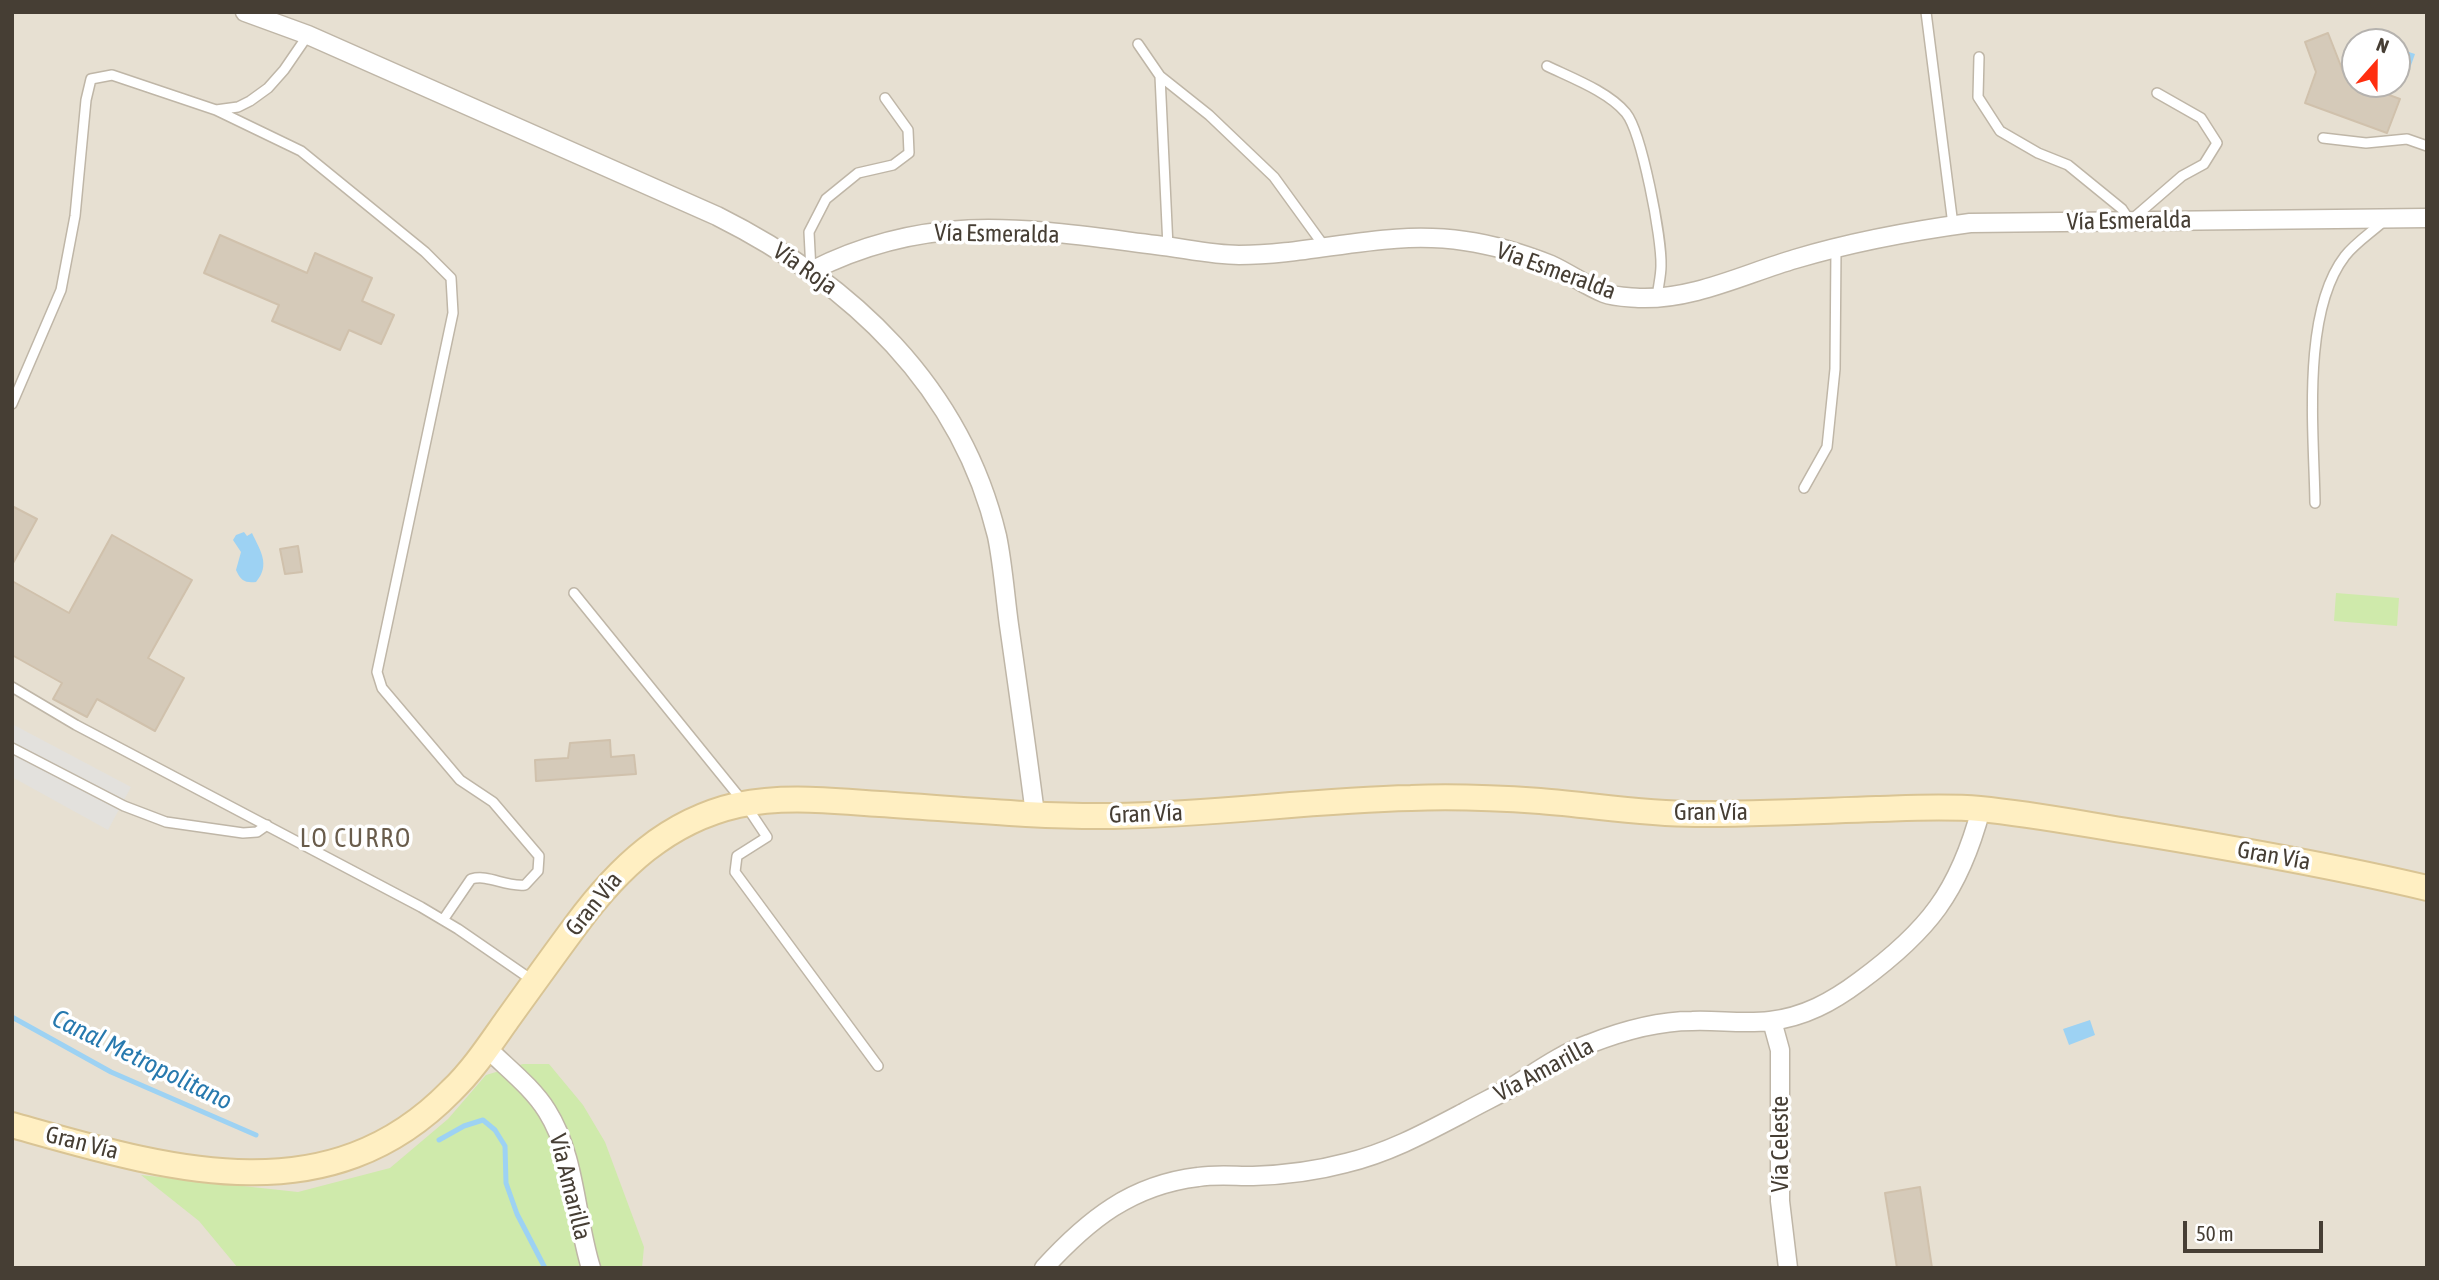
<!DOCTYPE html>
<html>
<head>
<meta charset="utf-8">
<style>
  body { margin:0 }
  #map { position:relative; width:2439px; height:1280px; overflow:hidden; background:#f3eee4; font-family:"Asap Condensed",sans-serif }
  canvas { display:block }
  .frame { position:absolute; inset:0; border:14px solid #463e34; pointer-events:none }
  .north { position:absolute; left:2341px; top:28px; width:70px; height:70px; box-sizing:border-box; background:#fff; border:2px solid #b5b2ae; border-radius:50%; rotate:21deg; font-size:19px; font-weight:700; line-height:28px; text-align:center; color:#463e34 }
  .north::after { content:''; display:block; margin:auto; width:24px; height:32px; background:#ff2e0f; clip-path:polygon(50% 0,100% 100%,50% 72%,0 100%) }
  .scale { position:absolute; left:2183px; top:1221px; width:140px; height:32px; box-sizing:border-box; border:4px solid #463e34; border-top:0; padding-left:9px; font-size:21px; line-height:24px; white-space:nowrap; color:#463e34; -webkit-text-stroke:5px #fff; paint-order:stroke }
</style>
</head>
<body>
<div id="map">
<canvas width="2439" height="1280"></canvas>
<div class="frame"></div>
<div class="north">N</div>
<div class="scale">50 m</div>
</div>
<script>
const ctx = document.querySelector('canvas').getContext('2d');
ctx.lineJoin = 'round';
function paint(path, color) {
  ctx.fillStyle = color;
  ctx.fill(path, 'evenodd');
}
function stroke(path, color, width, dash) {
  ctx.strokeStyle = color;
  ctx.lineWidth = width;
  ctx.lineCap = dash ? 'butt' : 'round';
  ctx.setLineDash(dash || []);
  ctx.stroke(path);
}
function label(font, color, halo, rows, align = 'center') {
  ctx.font = font + ' "Asap Condensed",sans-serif';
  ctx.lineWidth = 7;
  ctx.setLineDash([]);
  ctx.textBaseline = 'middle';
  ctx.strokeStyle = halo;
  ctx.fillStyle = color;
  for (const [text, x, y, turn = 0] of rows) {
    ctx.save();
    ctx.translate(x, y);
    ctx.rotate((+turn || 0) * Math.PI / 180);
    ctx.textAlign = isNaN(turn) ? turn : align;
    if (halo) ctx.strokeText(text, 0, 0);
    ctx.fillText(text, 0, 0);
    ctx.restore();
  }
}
const residential = new Path2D(`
  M12,12H2427V1268H12ZM2355,42H2397V84H2355Z`);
const green = new Path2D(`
  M2336,593L2399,598L2397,626L2334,621Z
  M523,1064H549L583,1105L605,1142L644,1247L642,1268H238L199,1221L141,1175L298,1192L390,1168L448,1119L486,1075Z`);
const parking = new Path2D(`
  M12,724L131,787L108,830L12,777Z`);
const water = new Path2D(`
  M2397,48L2415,54L2409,71L2397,67Z
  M244,532L247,536L252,533C260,550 271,565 256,582C245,583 241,581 236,570L241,552L233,540L236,535Z
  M2090,1020L2095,1035L2069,1045L2063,1029Z`);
const stream = new Path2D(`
  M12,1017L111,1072L256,1135
  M439,1140L464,1126L483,1120L495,1130L505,1146L506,1183L517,1214L545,1268`);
const building = new Path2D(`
  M2328,33L2346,79L2400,99L2387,133L2305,103L2316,72L2305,42Z
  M220,235L307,273L315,253L372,278L362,301L394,315L381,344L349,330L340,350L272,321L279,305L204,273Z
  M12,506L37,519L12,565Z
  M112,535L192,580L148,658L184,678L155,731L97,699L87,717L53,699L62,683L12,655V581L69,613Z
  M298,546L302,572L285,574L280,549Z
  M610,740L611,757L634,755L636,774L536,781L535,760L568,758L570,743Z
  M1920,1187L1932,1268H1897L1885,1193Z`);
const lane = new Path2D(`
  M1926,12L1953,225
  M1138,44L1160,76L1168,247
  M1979,57L1978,97L2000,131L2038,153L2068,165L2122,209L2130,221L2182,176L2204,164L2217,143L2201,118L2157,93
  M1547,66C1572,78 1609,92 1626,113C1642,133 1662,239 1661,266C1661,276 1658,287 1657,298
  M1160,76L1209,115L1274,177L1324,246
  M216,110L301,151L425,252L451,278L453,313L377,672L382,688L460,780L493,802L539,856L538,871L525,885C503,887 490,874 471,879L443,920
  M2323,138L2366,143L2407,139L2427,146
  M811,271L809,232L826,199L858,173L893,165L909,153L908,130L885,98
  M12,404L61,290L75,216L86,100L91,79L112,75L216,110L238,107L250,101L268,88L284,70L308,35
  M1804,488L1827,447L1835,369L1836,248
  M2315,503C2314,433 2301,313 2345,256C2355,243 2372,232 2385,220
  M574,593L745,804L767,837L737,856L735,872L878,1066
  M12,687L76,725L421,907L458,929L532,980
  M12,748L124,806L166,822L243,833L257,832L267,825`);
const street = new Path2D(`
  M245,12L308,35L717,216C851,283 961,386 997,536C1003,565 1005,596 1009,625C1018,688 1027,751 1035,814
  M811,271C931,210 1029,229 1156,245C1183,248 1211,255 1239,255C1316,255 1385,229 1465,241C1494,245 1523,254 1551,265C1569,273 1586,286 1604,293C1614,297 1628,297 1639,298C1693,300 1744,274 1795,259C1852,242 1911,231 1970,223L2427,218
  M1772,1021L1780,1050V1201L1788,1268
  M487,1048C507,1068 532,1087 547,1111C576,1157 575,1217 591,1268
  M1044,1268C1088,1220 1131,1185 1198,1177C1216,1174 1234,1176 1253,1176C1284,1175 1316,1171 1346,1163C1388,1153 1425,1133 1463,1113C1479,1104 1496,1096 1512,1087C1538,1071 1561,1054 1589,1044C1622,1031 1657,1021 1692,1021C1718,1020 1744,1024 1770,1021C1804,1017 1832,1002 1860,981C1928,931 1959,892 1981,809`);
const secondary = new Path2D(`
  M12,1125C162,1167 325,1220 451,1091C473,1070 490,1044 507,1020C530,988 553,956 576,925C618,868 667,821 738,805C785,795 833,801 880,804C958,809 1036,817 1113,816C1213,815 1311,800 1411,798C1454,796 1497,798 1540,801C1592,805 1643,814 1695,814C1756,814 1816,811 1877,809C1911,808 1946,806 1980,809C2032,814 2083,824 2134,832C2232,848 2330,865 2427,888`);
const streetNames = [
  ["Vía Esmeralda",2129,221,-1],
  ["Vía Esmeralda",997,234,1],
  ["Vía Roja",805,269,35],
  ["Vía Esmeralda",1556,271,20],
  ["Gran Vía",1711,812],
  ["Gran Vía",1146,814,-2],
  ["Gran Vía",2274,856,10],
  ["Gran Vía",594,904,-51],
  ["Vía Amarilla",1544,1070,-28],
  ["Gran Vía",82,1143,14],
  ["Vía Celeste",1780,1144,-90],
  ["Vía Amarilla",570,1187,76]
];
const neighbourhoodNames = [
  ["LO CURRO",356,839]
];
const waterNames = [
  ["Canal Metropolitano",142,1060,26]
];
paint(residential, '#e7e0d2');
paint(green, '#cfeaab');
paint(parking, '#e3e1dd');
paint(water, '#9dd2f3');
stroke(stream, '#9dd2f3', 5);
paint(building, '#d5cab9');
stroke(building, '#d0c1ac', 2);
stroke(lane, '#bfb6a7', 12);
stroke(street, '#bfb6a7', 21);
stroke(secondary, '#d9c494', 28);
stroke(lane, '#fff', 9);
stroke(street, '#fff', 18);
stroke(secondary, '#ffefc2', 24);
label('24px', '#463e34', '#fff', streetNames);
ctx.letterSpacing = '2px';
label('26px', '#695c4b', '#fff', neighbourhoodNames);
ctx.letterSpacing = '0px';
label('italic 26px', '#2779ae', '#fff', waterNames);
</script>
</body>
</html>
